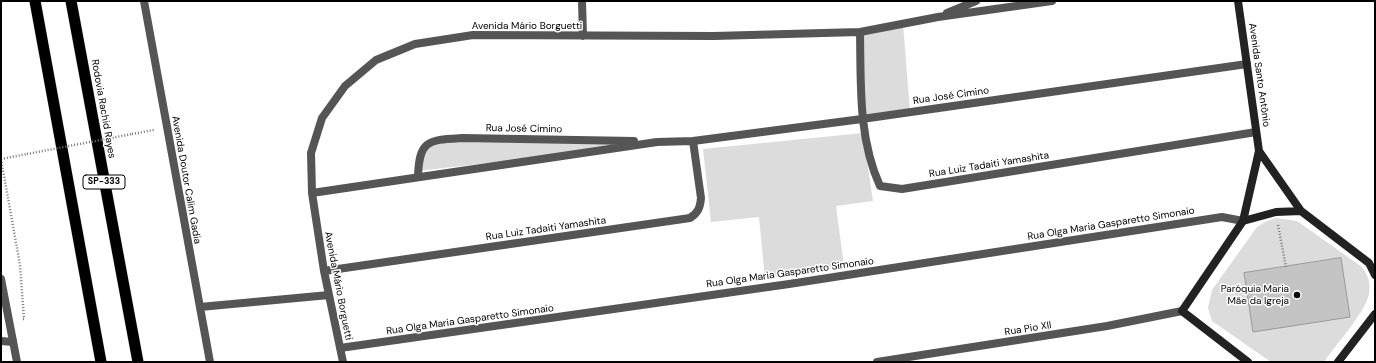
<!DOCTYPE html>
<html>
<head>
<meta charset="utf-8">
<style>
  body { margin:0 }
  #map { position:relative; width:1376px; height:363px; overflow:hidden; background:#fff; font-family:"DM Sans",sans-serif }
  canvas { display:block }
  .frame { position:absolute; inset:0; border:2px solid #000; pointer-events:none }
</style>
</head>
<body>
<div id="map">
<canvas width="1376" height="363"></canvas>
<div class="frame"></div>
</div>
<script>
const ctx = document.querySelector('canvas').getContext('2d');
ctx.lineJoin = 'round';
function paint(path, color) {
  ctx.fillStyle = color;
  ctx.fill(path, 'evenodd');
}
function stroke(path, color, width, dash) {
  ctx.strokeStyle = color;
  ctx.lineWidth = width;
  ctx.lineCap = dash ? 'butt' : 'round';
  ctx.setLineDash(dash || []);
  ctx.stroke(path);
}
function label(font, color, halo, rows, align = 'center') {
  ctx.font = font + ' "DM Sans",sans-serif';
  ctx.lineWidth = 3;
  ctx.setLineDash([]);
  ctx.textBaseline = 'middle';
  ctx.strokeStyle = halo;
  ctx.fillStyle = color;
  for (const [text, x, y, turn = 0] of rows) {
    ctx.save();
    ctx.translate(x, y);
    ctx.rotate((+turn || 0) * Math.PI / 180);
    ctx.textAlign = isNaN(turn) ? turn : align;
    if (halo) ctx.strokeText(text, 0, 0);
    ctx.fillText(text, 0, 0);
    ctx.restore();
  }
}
const green = new Path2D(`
  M903,23L910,112L862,119L860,32Z
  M863,133L873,201L836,206L844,266L765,279L759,217L711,222L703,149Z
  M612,141L617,148L418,171L431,142Z
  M1276,218L1297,221L1362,267C1368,275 1371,283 1369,294C1366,311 1335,346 1324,362H1271L1212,321L1208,308L1212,290L1257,227L1265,222Z`);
const building = new Path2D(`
  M1341,258L1350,317L1253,332L1244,273Z`);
const path = new Path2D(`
  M132,134L154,130
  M1,159L20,265L24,319H22
  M1,159L27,154
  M1278,225L1286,267`);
const minor = new Path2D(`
  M144,1L210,362
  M582,1L583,36
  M947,13L976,1
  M860,32C861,83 858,138 880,186L902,189L1256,132
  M418,177C419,139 429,140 463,138L634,141
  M312,193L657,142L693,141L862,119L1247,64
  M324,271L690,218C698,213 700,208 701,198L693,141
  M200,307L329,295
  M1,341L13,342
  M340,348L789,284L1222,217L1243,221
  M343,362L324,271L312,193L311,153L322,118L345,86L376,60L415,44L473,35L714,36L860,32L938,17L1052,1
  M877,362L1107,326L1182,311`);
const tertiary = new Path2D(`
  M1,279L17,362`);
const secondary = new Path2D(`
  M1238,1L1259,151L1243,221L1182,311L1248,362
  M1259,151L1301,211L1369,263L1375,275
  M1243,221L1276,212L1301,211
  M1338,362L1375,314`);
const trunk = new Path2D(`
  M35,1L101,362
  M71,1L138,362`);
const pathBridge = new Path2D(`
  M27,154L132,134`);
const markers = [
  [1297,295,4,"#000"]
];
const shields = [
  [104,182,42]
];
const shieldNames = [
  ["SP-333",104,182]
];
const streetNames = [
  ["Avenida Mário Borguetti",527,26],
  ["Avenida Santo Antônio",1259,75,82],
  ["Rua José Cimino",951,96,-8],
  ["Rodovia Rachid Rayes",103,109,80],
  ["Rua José Cimino",524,129,1],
  ["Rua Luiz Tadaiti Yamashita",989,165,-9],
  ["Avenida Doutor Calim Gadia",186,180,80],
  ["Rua Olga Maria Gasparetto Simonaio",1111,224,-9],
  ["Rua Luiz Tadaiti Yamashita",546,229,-8],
  ["Rua Olga Maria Gasparetto Simonaio",790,273,-8],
  ["Avenida Mário Borguetti",338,286,79],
  ["Rua Olga Maria Gasparetto Simonaio",470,320,-8],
  ["Rua Pio XII",1028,329,-9]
];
const poiNames = [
  ["Paróquia Maria",1289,289],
  ["Mãe da Igreja",1289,301]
];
paint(green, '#dcdcdc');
paint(building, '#c4c4c4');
stroke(building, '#999', 1);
stroke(trunk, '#dbdbdb', 12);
stroke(path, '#777', 2.5, [1, 2]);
stroke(minor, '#555', 8);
stroke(tertiary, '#555', 8);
stroke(secondary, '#222', 8);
stroke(trunk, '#000', 11);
stroke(pathBridge, '#777', 2.5, [1, 2]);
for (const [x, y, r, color] of markers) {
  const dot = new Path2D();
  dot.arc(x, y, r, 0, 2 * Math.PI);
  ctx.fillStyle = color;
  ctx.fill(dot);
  stroke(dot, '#fff', 1.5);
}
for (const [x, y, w] of shields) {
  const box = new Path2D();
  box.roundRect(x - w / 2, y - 7, w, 14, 3);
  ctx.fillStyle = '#fff';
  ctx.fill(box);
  stroke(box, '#000', 1);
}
label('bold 9px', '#000', null, shieldNames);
label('10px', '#000', '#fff', streetNames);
label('10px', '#000', '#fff', poiNames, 'right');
</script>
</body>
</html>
